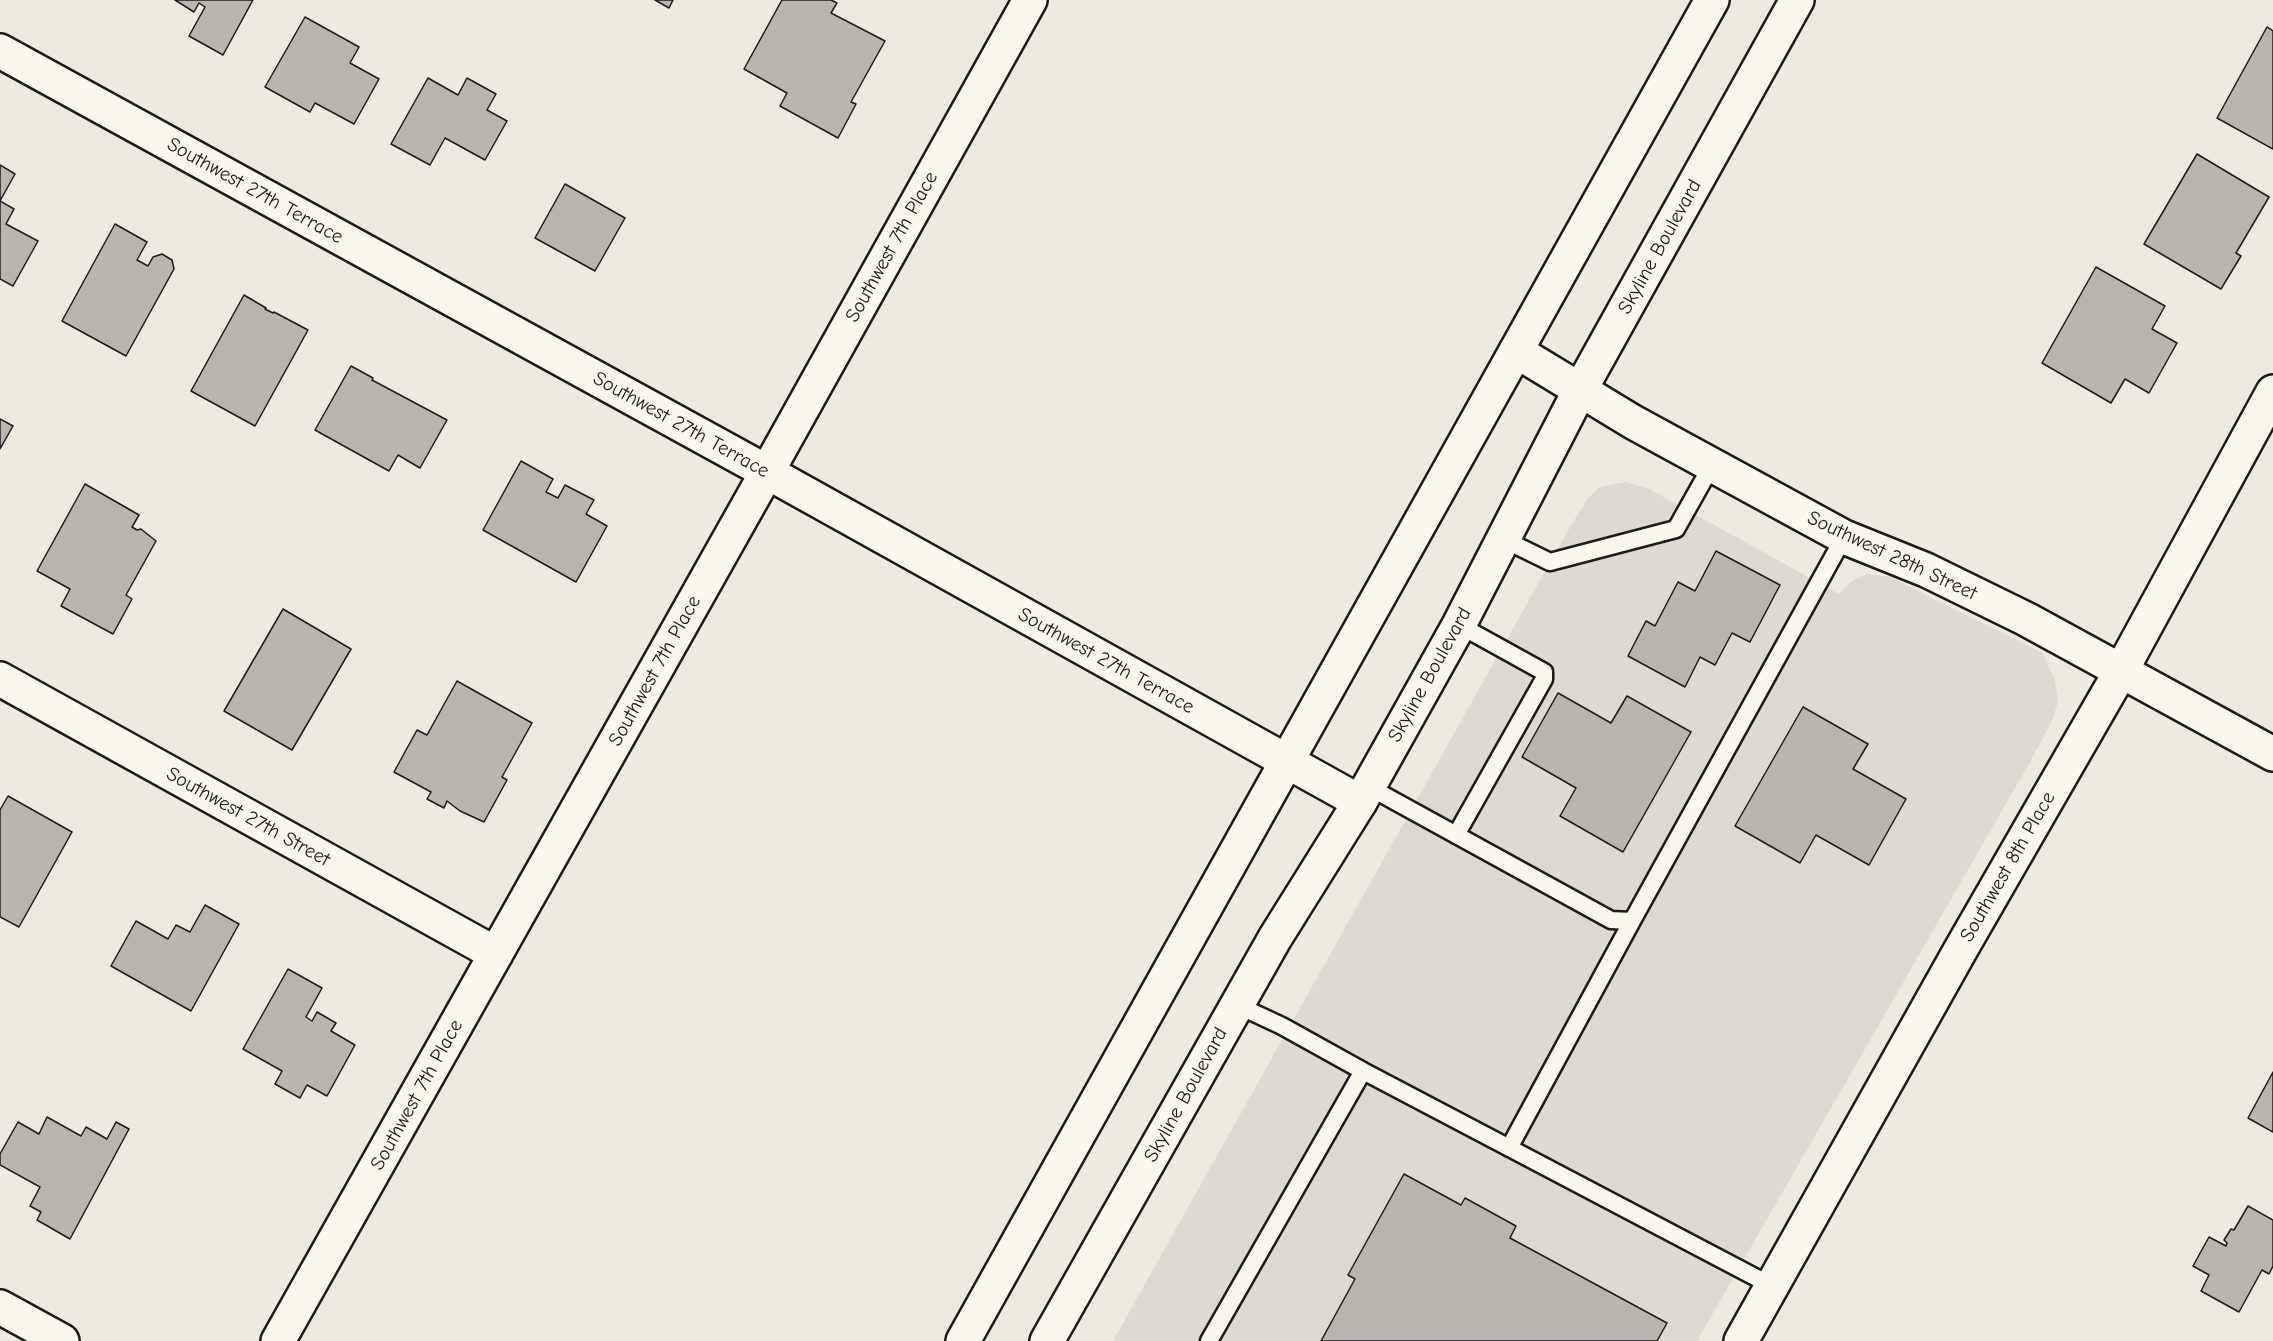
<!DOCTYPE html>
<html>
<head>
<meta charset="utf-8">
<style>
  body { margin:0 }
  canvas { display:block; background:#eeeadf }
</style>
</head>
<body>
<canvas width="2273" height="1341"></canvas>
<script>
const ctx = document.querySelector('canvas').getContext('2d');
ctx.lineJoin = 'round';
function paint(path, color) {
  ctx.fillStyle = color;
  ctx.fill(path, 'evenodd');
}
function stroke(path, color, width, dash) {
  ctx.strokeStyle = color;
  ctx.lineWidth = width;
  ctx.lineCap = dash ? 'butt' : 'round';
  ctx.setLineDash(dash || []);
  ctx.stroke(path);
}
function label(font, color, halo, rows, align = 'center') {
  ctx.font = font + ' "Comic Neue",sans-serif';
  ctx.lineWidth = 4.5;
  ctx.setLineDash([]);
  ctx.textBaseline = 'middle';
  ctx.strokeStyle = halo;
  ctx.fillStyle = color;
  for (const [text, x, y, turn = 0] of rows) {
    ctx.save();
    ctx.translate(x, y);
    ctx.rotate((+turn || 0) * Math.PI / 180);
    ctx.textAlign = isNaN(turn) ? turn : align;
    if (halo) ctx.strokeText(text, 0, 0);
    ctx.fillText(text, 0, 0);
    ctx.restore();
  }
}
const built = new Path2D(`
  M1626,482L1649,489L1839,594L1850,582L1866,574L1888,576L2043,653L2055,681L2058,702L2051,723L2030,762L1697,1341H1113L1570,527L1587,500L1599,487Z`);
const building = new Path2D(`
  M175,0H253L223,55L189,36L205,7L199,3L194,12Z
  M655,0H673L669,8Z
  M782,0H831L837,3L831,13L885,41L851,102L856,104L838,138L780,106L787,93L744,69Z
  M305,17L359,47L350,63L379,79L354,124L315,103L310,112L265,87Z
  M2267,27L2273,31V149L2217,118Z
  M428,78L458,95L467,78L496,94L487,110L507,121L485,160L445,138L430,165L391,144Z
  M2197,154L2269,197L2236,253L2241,256L2221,289L2144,244Z
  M0,165L15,174L0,201L14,209L6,224L38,241L13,286L0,279Z
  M565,184L625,218L595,271L535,238Z
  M115,224L147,242L137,260L148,266L153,257L162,254L172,260L174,269L126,356L62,321Z
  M2096,267L2165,306L2152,329L2177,343L2149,393L2125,379L2111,403L2042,363Z
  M244,295L266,308L265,309L273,313L274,312L308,330L255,426L191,391Z
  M351,366L373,378L372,380L447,420L420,468L398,455L389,471L315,430Z
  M0,419L13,426L0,449Z
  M521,461L553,479L546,492L558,498L565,485L594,500L586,514L607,526L576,582L483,530Z
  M85,484L139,515L132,527L137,530L141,529L156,541L126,595L132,599L113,634L61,606L70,589L37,571Z
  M1716,551L1780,585L1750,642L1732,633L1715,665L1700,657L1685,687L1628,656L1646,621L1655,626L1678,582L1695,591Z
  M283,609L351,649L292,750L224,711Z
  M457,681L532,723L502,777L507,780L484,822L460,811L447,801L444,808L427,799L431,792L394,772L417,730L427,735Z
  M1558,693L1611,723L1627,696L1691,732L1623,852L1560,816L1576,788L1522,757Z
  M1803,707L1868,744L1853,769L1906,799L1869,865L1816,835L1800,863L1735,826Z
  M8,796L72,832L19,927L0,917V810Z
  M205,905L239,924L191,1011L111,966L136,921L168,939L176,925L190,932Z
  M288,969L322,988L306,1017L312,1021L317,1012L336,1023L331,1031L355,1045L327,1096L307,1085L300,1098L275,1084L282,1071L243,1049Z
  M2273,1072V1132L2248,1118Z
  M47,1117L81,1136L86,1127L107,1139L116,1122L129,1129L70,1239L37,1220L41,1212L30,1206L40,1187L0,1165V1154L18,1122L39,1134Z
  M1404,1174L1461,1205L1465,1198L1516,1226L1510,1238L1667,1323L1657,1341H1321L1355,1279L1348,1275Z
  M2248,1206L2273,1220V1266L2269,1274L2262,1270L2239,1312L2201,1291L2209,1275L2193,1266L2209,1237L2226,1246L2227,1243L2224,1240L2231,1229L2234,1230Z`);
const service = new Path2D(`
  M1503,539L1550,562L1676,529L1712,465
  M1369,787L1611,920L1632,921L1844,537
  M1456,835L1544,679V672L1459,625
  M1237,1005L1282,1026L1363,1071L1772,1286
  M1509,1148L1632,921
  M1209,1341L1363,1071`);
const minor = new Path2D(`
  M0,51L767,472L1360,802
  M1516,351L1633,422L1844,537L1926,570L2026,619L2273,754
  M0,679L496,954
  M0,1307L62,1341
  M278,1341L767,472L1030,0
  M1741,1341L1961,949L2121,671L2273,392`);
const tertiary = new Path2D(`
  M963,1341L1712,0
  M1047,1341L1275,938L1360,802L1459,625L1580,390L1797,0`);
const streetNames = [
  ["Southwest 27th Terrace",255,191,29],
  ["Southwest 7th Place",892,247,-61],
  ["Skyline Boulevard",1660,247,-61],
  ["Southwest 27th Terrace",681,425,29],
  ["Southwest 28th Street",1892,556,25],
  ["Southwest 27th Terrace",1106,661,29],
  ["Southwest 7th Place",655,671,-61],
  ["Skyline Boulevard",1430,675,-61],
  ["Southwest 27th Street",248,817,29],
  ["Southwest 8th Place",2008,867,-60],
  ["Southwest 7th Place",417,1095,-61],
  ["Skyline Boulevard",1186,1095,-61]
];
paint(built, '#dedad1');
paint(building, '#b9b6af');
stroke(building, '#1c1c1c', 1.5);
stroke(service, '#1c1c1c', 21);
stroke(minor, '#1c1c1c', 38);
stroke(tertiary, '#1c1c1c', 38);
stroke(service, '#fbf7ec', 16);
stroke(minor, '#fbf7ec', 33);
stroke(tertiary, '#fbf7ec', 33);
label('20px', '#1c1c1c', '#fbf7ec', streetNames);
</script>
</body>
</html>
